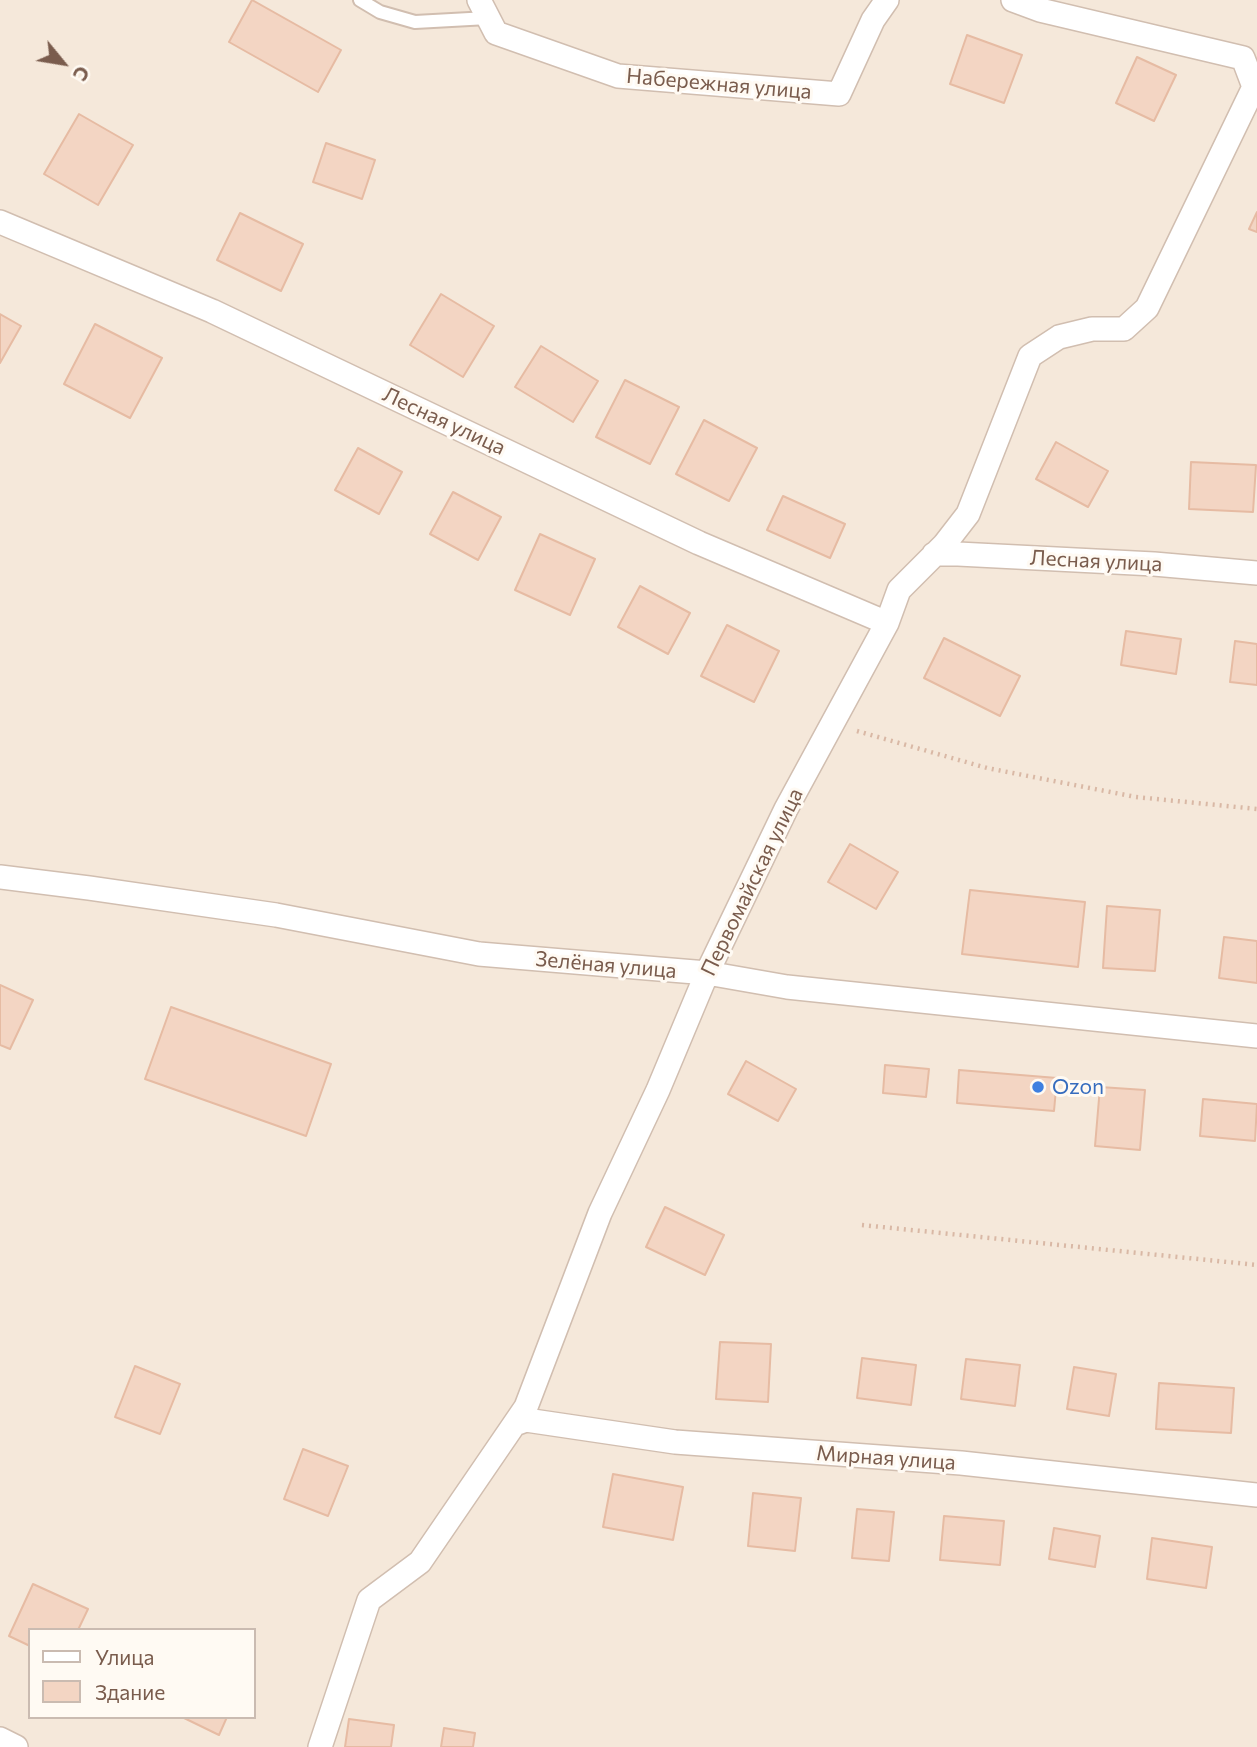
<!DOCTYPE html>
<html>
<head>
<meta charset="utf-8">
<style>
  body { margin:0 }
  #map { position:relative; width:1257px; height:1747px; overflow:hidden; background:#fdf6ec; font-family:Commissioner,sans-serif }
  canvas { display:block }
  .legend { position:absolute; left:28px; top:1628px; width:228px; height:91px; box-sizing:border-box; background:#fffaf3; border:2px solid #cabbb1; margin:0; padding:9px 12px; list-style:none; font-size:21px; color:#7a5c4d }
  .legend li { display:flex; align-items:center; gap:14px; height:35px }
  .legend b { width:35px; border:2px solid #cabbb1 }
  .north { position:absolute; left:28px; top:28px; width:70px; height:70px; -webkit-text-stroke:5px #fffaf3; paint-order:stroke; rotate:120deg; font-size:19px; font-weight:700; line-height:28px; text-align:center; color:#7a5c4d }
  .north::after { content:''; display:block; margin:auto; width:24px; height:32px; background:#7a5c4d; clip-path:polygon(50% 0,100% 100%,50% 72%,0 100%) }
</style>
</head>
<body>
<div id="map">
<canvas width="1257" height="1747"></canvas>
<ul class="legend">
<li><b style="height:9px;background:#fff"></b>Улица</li>
<li><b style="height:19px;background:#f3d5c3"></b>Здание</li>
</ul>
<div class="north">С</div>
</div>
<script>
const ctx = document.querySelector('canvas').getContext('2d');
ctx.lineJoin = 'round';
function paint(path, color) {
  ctx.fillStyle = color;
  ctx.fill(path, 'evenodd');
}
function stroke(path, color, width, dash) {
  ctx.strokeStyle = color;
  ctx.lineWidth = width;
  ctx.lineCap = dash ? 'butt' : 'round';
  ctx.setLineDash(dash || []);
  ctx.stroke(path);
}
function label(font, color, halo, rows, align = 'center') {
  ctx.font = font + ' Commissioner,sans-serif';
  ctx.lineWidth = 6;
  ctx.setLineDash([]);
  ctx.textBaseline = 'middle';
  ctx.strokeStyle = halo;
  ctx.fillStyle = color;
  for (const [text, x, y, turn = 0] of rows) {
    ctx.save();
    ctx.translate(x, y);
    ctx.rotate((+turn || 0) * Math.PI / 180);
    ctx.textAlign = isNaN(turn) ? turn : align;
    if (halo) ctx.strokeText(text, 0, 0);
    ctx.fillText(text, 0, 0);
    ctx.restore();
  }
}
const residential = new Path2D(`
  M0,0H1257V1747H0ZM30,1630H254V1717H30Z`);
const building = new Path2D(`
  M252,0L341,50L318,92L229,42Z
  M967,35L1022,55L1004,103L950,84Z
  M1137,57L1176,75L1154,121L1116,103Z
  M79,114L133,145L98,205L44,174Z
  M326,143L375,160L362,199L313,182Z
  M1257,212V232L1249,229Z
  M240,213L303,244L281,291L217,260Z
  M441,294L494,326L463,377L410,345Z
  M0,314L21,326L0,363Z
  M95,324L162,358L130,418L64,384Z
  M541,346L598,381L573,422L515,387Z
  M625,380L679,407L650,464L596,437Z
  M704,420L757,448L729,501L676,474Z
  M1056,442L1108,471L1088,507L1036,479Z
  M358,448L402,472L379,514L335,490Z
  M1191,462L1256,465L1253,512L1189,509Z
  M453,492L501,517L478,560L430,534Z
  M783,496L845,524L830,558L767,530Z
  M540,534L595,559L570,615L515,590Z
  M640,586L690,613L668,654L618,627Z
  M727,625L779,651L754,702L701,676Z
  M1126,631L1181,639L1176,674L1121,665Z
  M944,638L1020,676L1000,716L924,678Z
  M1235,641L1257,644V685L1230,682Z
  M850,844L898,872L876,909L828,882Z
  M970,890L1085,902L1078,967L962,954Z
  M1107,906L1160,910L1155,971L1103,968Z
  M1224,937L1257,941V983L1219,978Z
  M0,985L33,1000L10,1049L0,1045Z
  M171,1007L331,1064L306,1136L145,1079Z
  M746,1061L796,1089L778,1121L728,1094Z
  M885,1065L929,1069L926,1097L883,1093Z
  M959,1070L1057,1078L1054,1111L957,1103Z
  M1100,1087L1145,1090L1140,1150L1095,1146Z
  M1203,1099L1257,1104L1255,1141L1200,1136Z
  M665,1207L724,1235L705,1275L646,1247Z
  M720,1342L771,1344L768,1402L716,1399Z
  M862,1358L916,1365L911,1405L857,1398Z
  M966,1359L1020,1365L1015,1406L961,1399Z
  M135,1366L180,1384L160,1434L115,1417Z
  M1074,1367L1116,1374L1109,1416L1067,1409Z
  M1159,1383L1234,1388L1231,1433L1156,1429Z
  M303,1449L348,1466L328,1516L284,1499Z
  M613,1474L683,1487L673,1540L603,1527Z
  M753,1493L801,1498L795,1551L748,1546Z
  M857,1509L894,1512L889,1561L852,1558Z
  M944,1516L1004,1521L1000,1565L940,1560Z
  M1054,1528L1100,1536L1095,1567L1049,1559Z
  M1152,1538L1212,1547L1206,1588L1147,1579Z
  M33,1584L88,1609L78,1630H30V1646L9,1636Z
  M182,1717H227L219,1735Z
  M349,1719L394,1725L391,1747H345Z
  M444,1728L475,1733L473,1747H441Z`);
const path = new Path2D(`
  M857,731L987,768L1136,797L1257,809
  M862,1225L1257,1265`);
const lane = new Path2D(`
  M360,0L380,12L415,22L488,18`);
const street = new Path2D(`
  M479,0L496,33L618,76L839,94L873,20L887,0
  M0,222L212,311L699,543L887,623
  M934,554H958L1154,564L1257,573
  M0,877L89,888L276,915L479,954L707,973L787,987L1257,1036
  M515,1424L526,1420L675,1442L961,1463L1257,1495
  M0,1739L16,1747
  M320,1747L369,1600L420,1562L526,1407L600,1213L658,1090L707,973L786,809L887,623L899,590L944,545L968,514L1030,356L1059,337L1092,329H1124L1147,308L1254,87L1243,58L1040,10L1013,0`);
const markers = [
  [1038,1087,7,"#3f7fe0"]
];
const streetNames = [
  ["Набережная улица",719,84,5],
  ["Лесная улица",444,421,25],
  ["Лесная улица",1096,561,3],
  ["Первомайская улица",752,882,-64],
  ["Зелёная улица",606,965,5],
  ["Мирная улица",886,1458,4]
];
const shopNames = [
  ["Ozon",1052,1087]
];
paint(residential, '#f5e8da');
paint(building, '#f3d5c3');
stroke(building, '#e6bba3', 2);
stroke(lane, '#d1beb0', 16);
stroke(street, '#d1beb0', 26);
stroke(path, '#d9b8a5', 4.5, [2, 5]);
stroke(lane, '#fff', 12);
stroke(street, '#fff', 23);
for (const [x, y, r, color] of markers) {
  const dot = new Path2D();
  dot.arc(x, y, r, 0, 2 * Math.PI);
  ctx.fillStyle = color;
  ctx.fill(dot);
  stroke(dot, '#fffaf3', 2.5);
}
label('21px', '#7a5c4d', '#fffaf3', streetNames);
label('21px', '#366cbe', '#fffaf3', shopNames, 'left');
</script>
</body>
</html>
